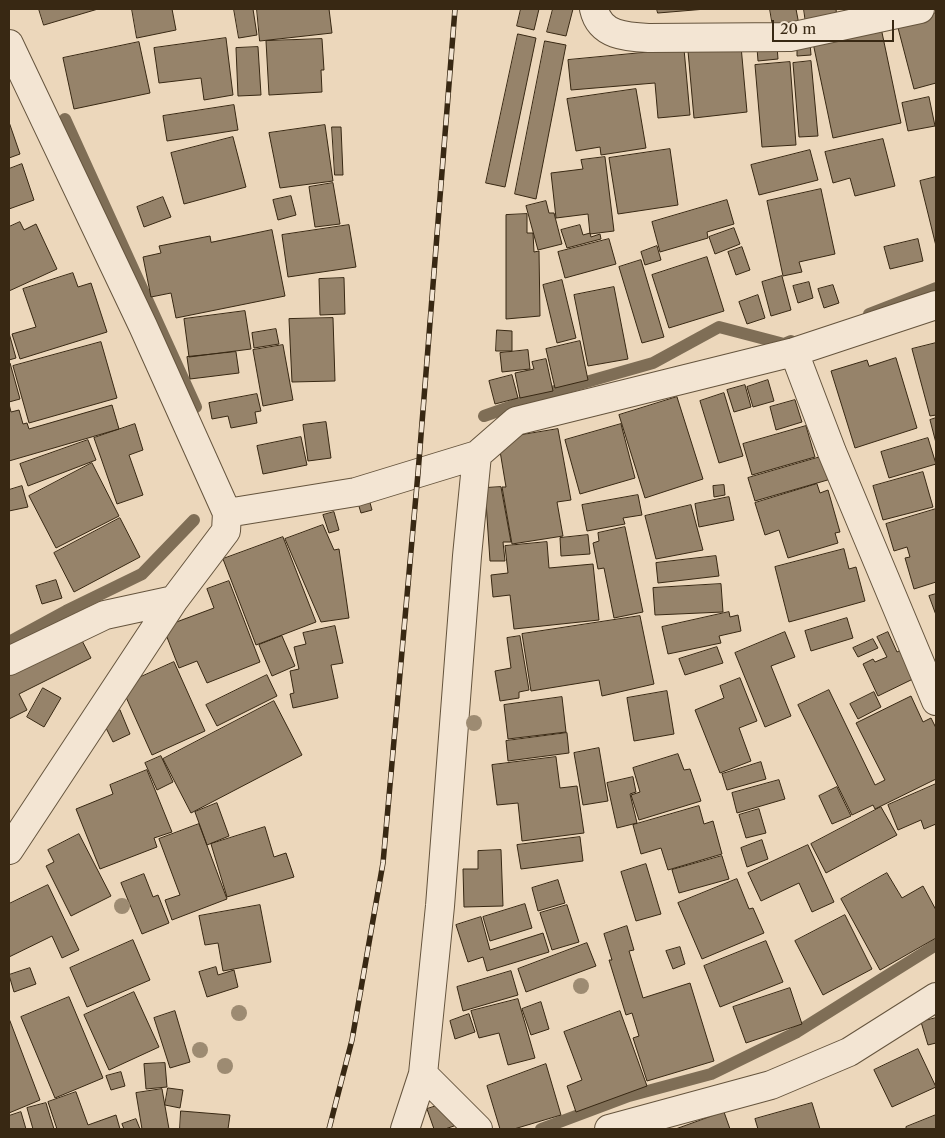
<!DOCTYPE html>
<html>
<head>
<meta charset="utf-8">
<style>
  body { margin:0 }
  #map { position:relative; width:945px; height:1138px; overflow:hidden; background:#ecd7bb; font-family:"Libre Caslon Text",serif }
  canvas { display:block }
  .frame { position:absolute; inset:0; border:10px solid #382813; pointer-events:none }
  .scale { position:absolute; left:772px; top:20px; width:122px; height:22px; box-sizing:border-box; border:2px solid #382813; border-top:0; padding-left:6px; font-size:15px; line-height:18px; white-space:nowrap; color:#382813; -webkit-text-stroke:4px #f3e5d3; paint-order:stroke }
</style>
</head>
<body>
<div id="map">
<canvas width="945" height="1138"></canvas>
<div class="frame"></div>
<div class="scale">20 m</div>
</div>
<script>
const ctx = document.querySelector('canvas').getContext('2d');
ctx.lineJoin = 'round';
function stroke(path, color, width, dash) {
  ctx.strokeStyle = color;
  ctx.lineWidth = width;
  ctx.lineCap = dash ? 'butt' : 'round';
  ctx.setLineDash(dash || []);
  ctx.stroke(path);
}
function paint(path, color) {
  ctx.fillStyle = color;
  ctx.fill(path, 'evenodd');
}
const stream = new Path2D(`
  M65,119L196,407
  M869,314L936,288
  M484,416L558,390L653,363L719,327L784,344L791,341
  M9,642L66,611L142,574L194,520
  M541,1129L629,1096L711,1074L797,1032L936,945`);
const building = new Path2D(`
  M39,9H98L44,25Z
  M132,9H172L176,30L137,38Z
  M234,9H253L257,35L239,38Z
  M257,9H329L332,33L260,41Z
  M521,9H539L534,30L517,26Z
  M553,9H573L566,36L547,32Z
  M657,9H706L658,13Z
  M770,9H796L800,30L774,33Z
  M804,9H836L837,19L806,24Z
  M936,13V83L914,89L897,24Z
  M880,23L901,123L833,138L812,38Z
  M518,34L536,38L505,187L486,183Z
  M226,38L233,95L204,100L201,78L159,83L154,48Z
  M322,39L324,70H321L322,92L269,95L266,41Z
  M545,41L566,45L536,199L515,194Z
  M139,42L150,93L74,109L63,58Z
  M810,43L811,55L797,56V44Z
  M741,46L747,112L694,118L688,51Z
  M777,46L778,59L758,61L757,48Z
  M258,47L261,95L238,96L236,48Z
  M684,49L690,115L658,118L655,83L571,90L568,60Z
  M811,61L818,136L799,137L793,63Z
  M790,62L796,145L762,147L755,65Z
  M636,89L646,148L601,155L600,147L576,151L567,99Z
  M929,97L935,126L908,131L902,103Z
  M234,105L238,130L167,141L163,116Z
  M9,122L20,154L9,158Z
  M325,125L333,181L280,188L269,133Z
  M332,127H341L343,175H335Z
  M233,137L246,187L184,204L171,153Z
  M883,139L895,186L855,196L850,178L833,183L825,152Z
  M670,149L678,205L618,214L609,158Z
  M810,150L818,180L759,195L751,165Z
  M605,157L614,231L590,234L588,214L556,218L551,173L583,169L581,160Z
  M22,164L34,200L9,209V169Z
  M936,177V246L920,181Z
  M333,183L340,224L315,227L309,187Z
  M821,189L835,254L799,262L802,272L783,276L767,201Z
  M291,196L296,215L278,220L273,200Z
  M163,197L171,217L144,227L137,207Z
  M727,200L734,224L707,232L708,238L660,252L652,222Z
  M546,201L549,213H554L562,244L538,250L526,206Z
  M527,214V233H533L534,252L539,251L540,316L506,319V215Z
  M20,222L24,230L36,224L57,269L9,291V227Z
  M349,225L356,267L288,277L282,235Z
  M580,225L583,235L590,233L591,237L600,234L601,239L567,248L561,230Z
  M734,228L740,244L715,254L709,237Z
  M272,230L285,296L176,318L171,293L151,297L143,257L161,253L159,246L210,236L211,242Z
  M609,239L616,264L565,278L558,252Z
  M918,239L923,261L890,269L884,247Z
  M657,246L661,260L645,265L641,252Z
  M742,247L750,270L736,275L728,252Z
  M707,257L724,311L669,328L652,275Z
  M641,260L664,337L642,343L619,267Z
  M73,273L78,287L91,283L107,332L20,359L12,334L36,327L23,289Z
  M782,276L791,310L771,316L762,282Z
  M344,278L345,314L320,315L319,279Z
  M562,280L576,338L557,343L543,285Z
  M809,282L813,298L798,303L793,286Z
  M833,285L839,303L824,308L818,289Z
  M614,287L628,359L588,366L574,295Z
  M758,295L765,318L747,324L739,302Z
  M245,311L251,349L189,357L184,319Z
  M333,318L335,381L292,382L289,319Z
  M276,329L279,344L254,348L252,333Z
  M497,330L512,331V351H496Z
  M9,333L16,358L9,360Z
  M580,341L588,380L555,388L546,349Z
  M101,342L117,398L29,423L13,366Z
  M936,343V415L930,416L912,349Z
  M283,345L293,400L263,406L253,350Z
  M528,350L530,369L502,372L500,353Z
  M236,352L239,373L190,379L187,357Z
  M896,358L917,428L855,448L831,371L867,360L869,366Z
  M546,359L553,391L520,398L515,373L534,369L532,362Z
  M9,363H10L20,399L9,402Z
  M512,375L518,398L495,404L489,381Z
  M768,380L774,401L753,407L747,387Z
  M745,385L751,407L734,412L727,390Z
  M724,393L743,456L719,463L700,401Z
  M257,394L261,411L255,412L257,423L231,428L228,416L212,419L209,403Z
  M677,397L703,479L645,498L619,415Z
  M795,400L802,422L776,430L770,407Z
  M9,404L11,412L19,410L23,424L27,423L29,429L112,405L119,429L9,461Z
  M936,418V443L930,420Z
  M326,422L331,458L308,461L303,425Z
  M135,424L143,450L129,455L143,495L117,504L94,438Z
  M621,424L635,478L580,494L565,440Z
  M806,426L815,457L752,475L743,444Z
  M558,429L571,500L557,502L563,536L512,544L502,487H506L498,439Z
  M301,437L307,465L263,474L257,446Z
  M928,438L936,464L889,478L881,452Z
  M88,440L96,460L28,486L20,464Z
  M824,456L831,479L755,501L748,478Z
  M92,463L119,516L56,548L29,496Z
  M923,472L933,507L883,520L873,486Z
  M817,484L820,493L828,490L840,532L835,533L838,543L788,558L779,530L765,535L755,503Z
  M724,485L725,495L714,497L713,486Z
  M22,486L28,507L9,511V490Z
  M501,487L511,542H503L505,561H490L485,488Z
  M638,495L642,515L623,518L625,524L587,531L582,505Z
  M729,497L734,520L699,527L695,504Z
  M369,499L372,510L361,513L358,503Z
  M691,505L703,550L656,559L645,516Z
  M936,509V582L914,589L905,558L910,557L907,547L894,551L886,524Z
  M334,512L339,530L329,533L323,515Z
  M120,518L140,557L74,592L54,553Z
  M323,525L334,550L339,549L349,618L321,622L285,539Z
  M625,527L643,612L614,618L604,568L598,569L593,543L599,541L598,533Z
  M588,535L590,554L561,556L560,538Z
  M283,537L316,622L256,645L223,559Z
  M547,542L549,568L593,564L599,620L514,629L510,595L493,597L491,575L508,573L505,546Z
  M844,549L849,569L856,567L865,601L789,622L775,567Z
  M716,556L719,576L658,583L656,563Z
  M56,580L62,598L42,604L36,586Z
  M229,581L260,662L207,683L197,661L179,668L163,627L214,608L207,589Z
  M721,584L723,612L655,615L653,588Z
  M936,594V615L929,596Z
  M729,612L730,617L738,615L741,631L719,636L721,643L668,654L662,627Z
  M640,616L654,684L602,696L599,680L531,691L522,634Z
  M847,618L853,638L811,651L805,631Z
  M335,626L343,663L331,665L338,698L293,708L290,694L294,693L290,671L299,669L294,647L306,644L303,633Z
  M77,631L91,658L19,694L27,710L9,719V665Z
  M785,632L795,657L771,666L791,716L765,727L735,653Z
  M888,632L897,652L901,650L915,678L878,696L863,664L873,659L875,662L887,657L877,637Z
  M282,636L295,666L272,676L259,645Z
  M520,636L529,690L519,692V698L500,701L495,671L511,668L507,638Z
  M873,639L878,648L858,657L853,648Z
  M717,647L723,663L685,675L679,659Z
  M174,662L205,731L152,755L121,686Z
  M267,675L277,696L217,726L206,705Z
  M740,678L757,721L739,728L751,761L720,773L695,710L724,698L720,686Z
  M43,688L61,698L44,727L27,717Z
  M829,690L875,785L885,780L856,723L911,696L923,722L931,718L936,728V779L875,809L873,805L852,815L798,705Z
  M667,691L674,734L634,741L627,698Z
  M874,692L881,707L858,719L850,704Z
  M562,697L566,732L508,739L504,705Z
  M274,701L302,755L191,813L163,759Z
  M120,710L130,734L113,742L101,718Z
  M567,733L569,753L508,761L506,741Z
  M599,748L608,801L583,805L574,753Z
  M678,754L684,770L690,769L701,801L639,820L631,795L640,792L633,768Z
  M161,756L173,782L157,790L145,763Z
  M556,757L560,788L577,786L584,833L522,841L518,803L497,805L492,765Z
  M761,762L766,779L727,790L722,774Z
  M147,770L172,832L154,838L157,847L100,869L76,809L113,794L110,785Z
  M633,777L636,792L630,794L637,823L617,828L607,783Z
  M779,780L785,799L737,813L732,793Z
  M936,784V824L924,829L921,820L898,830L888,805Z
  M837,787L851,816L832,824L819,796Z
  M217,803L229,836L207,845L195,812Z
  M699,806L704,824L713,821L722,854L668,870L661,848L641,854L633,825Z
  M881,807L897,835L826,873L811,844Z
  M759,809L766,833L746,838L739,815Z
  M199,824L227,899L172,920L165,900L180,895L159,839Z
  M265,827L274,857L286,853L294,877L227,897L211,844Z
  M79,834L111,896L71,916L46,866L54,862L48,850Z
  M580,837L583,861L521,869L517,845Z
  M762,840L768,859L747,867L741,848Z
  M808,845L834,902L812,912L799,883L761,901L748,873Z
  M501,850L503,906L464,907L463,869H478V851Z
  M722,856L729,879L679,893L672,870Z
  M646,864L661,914L636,921L621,872Z
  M887,873L902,898L923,886L936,910V938L880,970L841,899Z
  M144,874L153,897L158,895L169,923L142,934L121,883Z
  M737,879L749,909L753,908L764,933L702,959L678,903Z
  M558,880L565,903L538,911L532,888Z
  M48,885L79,950L62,958L52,936L9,957V904Z
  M525,904L532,928L490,941L483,917Z
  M260,905L271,962L223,971L218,943L205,945L199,916Z
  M567,905L579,942L552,950L540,913Z
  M845,915L872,969L823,995L795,941Z
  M481,917L490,950L543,933L549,952L487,971L483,957L468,962L456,925Z
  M627,926L634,950L629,951L643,998L690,983L714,1061L647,1081L633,1038L639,1036L632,1013L626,1015L609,960H612L604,934Z
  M133,940L150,980L87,1007L70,968Z
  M766,941L783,982L720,1007L704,966Z
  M587,943L596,966L526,992L518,969Z
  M680,947L685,964L673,969L666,951Z
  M216,967L218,975L234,970L238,987L207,997L199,972Z
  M30,968L36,984L14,992L9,975Z
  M511,971L518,995L463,1011L457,987Z
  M790,988L802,1024L746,1043L733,1007Z
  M134,992L159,1047L109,1070L84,1015Z
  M69,997L103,1078L55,1098L21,1017Z
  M518,999L535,1058L508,1065L499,1033L479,1038L471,1011Z
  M541,1002L549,1029L531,1035L522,1009Z
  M175,1011L190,1062L170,1068L154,1018Z
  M620,1011L647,1086L576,1112L567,1086L582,1080L564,1032Z
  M469,1014L475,1032L455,1039L450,1021Z
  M936,1018V1043L928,1045L921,1022Z
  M10,1021L40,1100L9,1113V1022Z
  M918,1049L936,1087L892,1107L874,1070Z
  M165,1063L167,1087L146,1089L144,1064Z
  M546,1064L561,1115L514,1129H500L487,1086Z
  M121,1072L125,1086L111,1090L106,1076Z
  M168,1088L183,1090L180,1108L165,1105Z
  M162,1089L169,1129H142L136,1093Z
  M76,1092L88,1125L116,1115L120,1129H57L48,1102Z
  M46,1103L54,1129H33L27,1108Z
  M446,1103L454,1126L445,1129H434L427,1109Z
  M812,1103L820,1129H758L755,1119Z
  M181,1111L230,1115L228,1129H180Z
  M21,1112L26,1129H9V1116Z
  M724,1112L730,1129H676Z
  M936,1115V1129H906V1127Z
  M136,1119L140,1129H124L122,1124Z`);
const minor = new Path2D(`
  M594,9C600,36 627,37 649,38L790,37L920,9
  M9,44L143,326L227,513L226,531L174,600L9,850
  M794,352L832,452L936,701
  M227,513L356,492L477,455L516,421L794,352L936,305
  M9,661L105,615L174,600
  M423,1074L478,1129
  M405,1129L423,1074L440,906L467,556L477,455
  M609,1129L771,1085L849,1052L936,997`);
const rail = new Path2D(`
  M329,1129L352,1040L383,863L418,473L455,9`);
const trees = [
  [474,723],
  [122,906],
  [581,986],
  [239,1013],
  [200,1050],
  [225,1066]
];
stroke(stream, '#7f6e56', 12);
paint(building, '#96836a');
stroke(building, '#382813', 1);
stroke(minor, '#65543d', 30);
stroke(minor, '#f3e5d3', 28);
stroke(rail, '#382813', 5.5);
stroke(rail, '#f3e5d3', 4, [11]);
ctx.fillStyle = '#9d8b72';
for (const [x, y] of trees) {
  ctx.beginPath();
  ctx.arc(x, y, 8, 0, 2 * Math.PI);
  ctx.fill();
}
</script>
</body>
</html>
